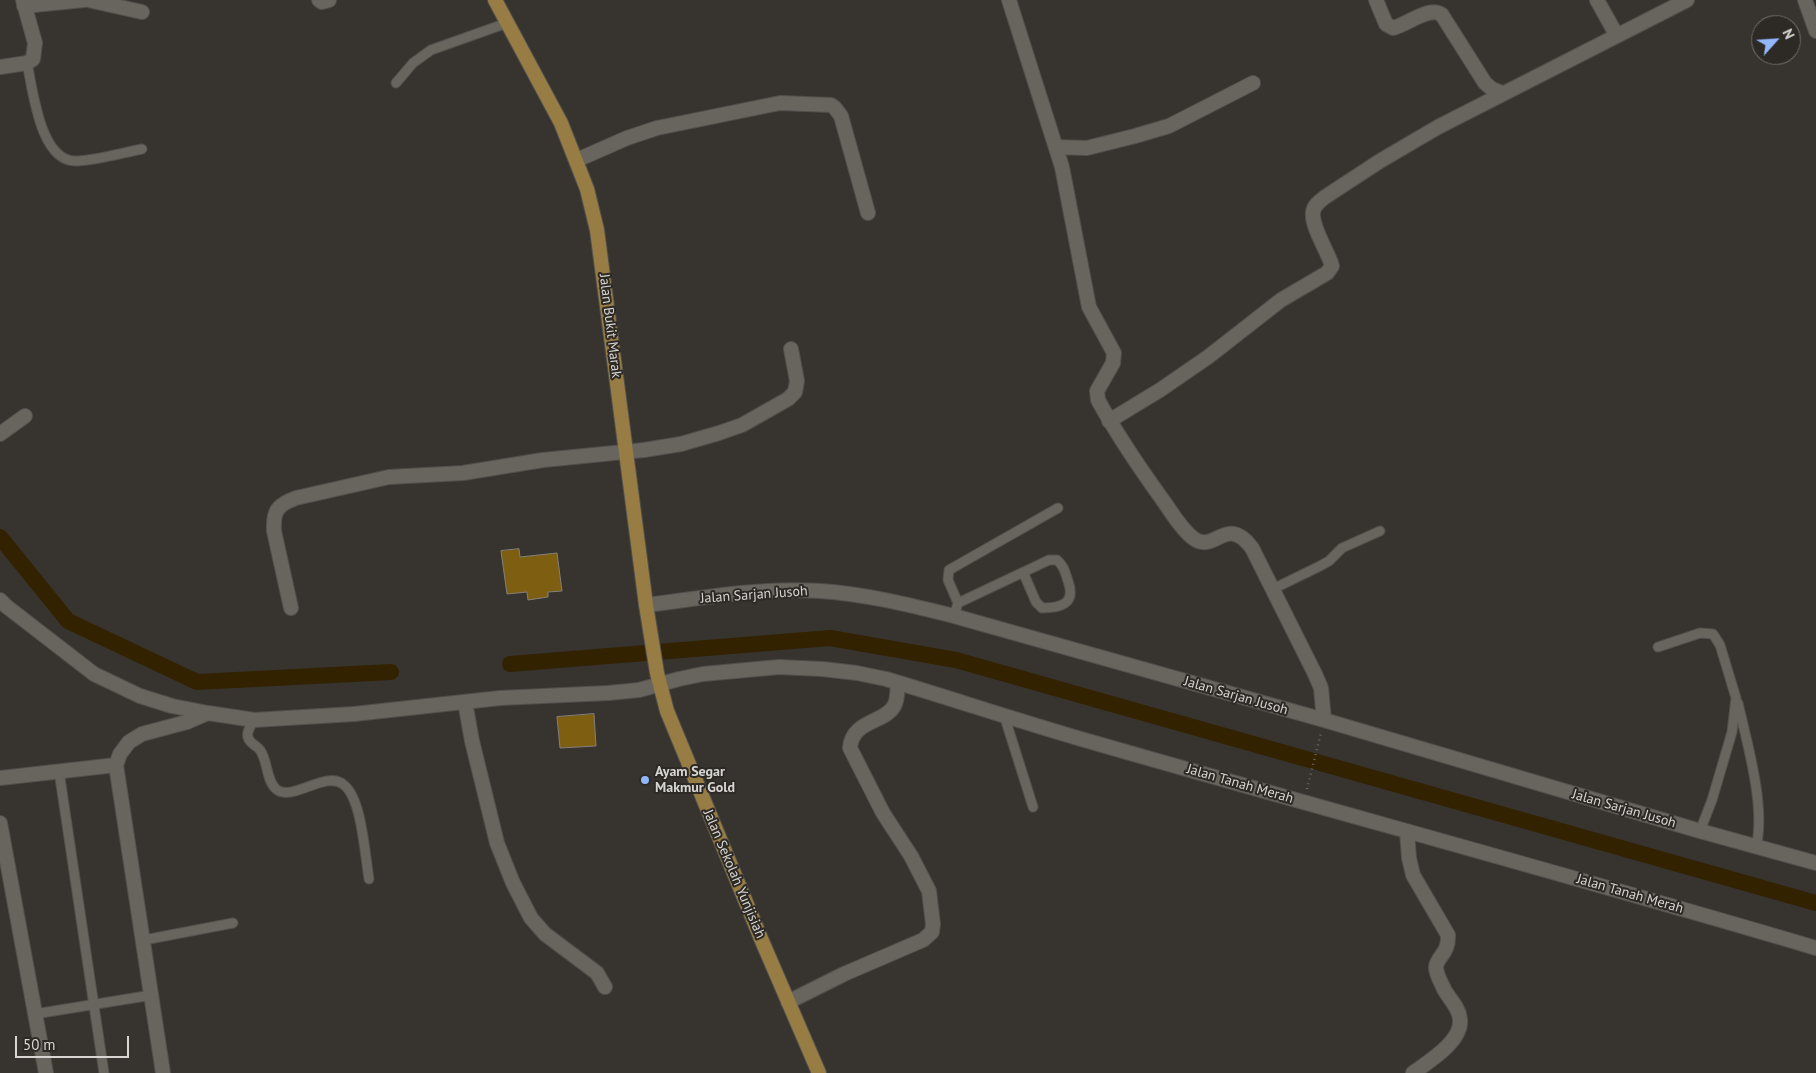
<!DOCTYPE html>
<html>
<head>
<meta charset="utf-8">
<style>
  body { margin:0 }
  #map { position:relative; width:1816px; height:1073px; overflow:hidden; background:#37342f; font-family:"PT Sans",sans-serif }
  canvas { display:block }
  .north { position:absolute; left:1751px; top:15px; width:50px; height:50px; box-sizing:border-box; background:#2d2a25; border:1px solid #716f6b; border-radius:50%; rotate:64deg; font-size:14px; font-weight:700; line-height:20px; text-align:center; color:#d8d6d3 }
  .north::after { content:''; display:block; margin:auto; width:18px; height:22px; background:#93b7fd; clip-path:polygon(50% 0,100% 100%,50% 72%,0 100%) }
  .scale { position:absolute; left:15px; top:1036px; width:114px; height:22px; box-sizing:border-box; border:2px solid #d8d6d3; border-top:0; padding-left:6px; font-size:15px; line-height:18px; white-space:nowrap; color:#d8d6d3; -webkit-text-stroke:4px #2d2a25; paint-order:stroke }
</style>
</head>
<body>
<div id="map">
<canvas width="1816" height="1073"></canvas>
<div class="north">N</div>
<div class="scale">50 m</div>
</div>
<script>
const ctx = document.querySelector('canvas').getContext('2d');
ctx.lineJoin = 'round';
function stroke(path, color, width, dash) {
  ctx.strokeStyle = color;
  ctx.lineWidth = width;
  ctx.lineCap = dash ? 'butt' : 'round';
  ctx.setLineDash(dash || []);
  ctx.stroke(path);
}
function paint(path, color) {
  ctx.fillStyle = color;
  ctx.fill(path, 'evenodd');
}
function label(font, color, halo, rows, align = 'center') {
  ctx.font = font + ' "PT Sans",sans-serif';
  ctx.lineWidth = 4;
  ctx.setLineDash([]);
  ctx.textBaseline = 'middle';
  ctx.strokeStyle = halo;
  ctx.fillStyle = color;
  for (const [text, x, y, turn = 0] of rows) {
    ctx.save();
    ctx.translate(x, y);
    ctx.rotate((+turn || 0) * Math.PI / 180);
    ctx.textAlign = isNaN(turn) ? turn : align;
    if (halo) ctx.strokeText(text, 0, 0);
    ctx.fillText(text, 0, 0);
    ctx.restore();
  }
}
const canal = new Path2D(`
  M0,537L68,621L197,682L391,672
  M510,664L830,638L956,660L1816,903`);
const building = new Path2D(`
  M519,549L520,557L557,553L562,591L548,592V597L528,600L527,592L507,594L501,551Z
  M594,714L596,746L560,748L557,717Z`);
const path = new Path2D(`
  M1307,789L1321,733`);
const service = new Path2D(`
  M27,63C33,90 40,163 77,161C99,160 121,153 142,149
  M396,83L413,63L431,50L507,23
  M1273,589L1320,566L1329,561L1342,548L1380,531
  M958,603L1049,560H1057C1064,566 1065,572 1068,581C1076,603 1062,608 1042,608L1036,602L1023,572
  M954,616L958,603L948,580L949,570L1058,508
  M1658,647L1700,633L1713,634L1720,645L1736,698L1732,732L1712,800L1700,831
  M1738,703C1747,743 1766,807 1756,847
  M1004,715L1033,807
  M254,720C250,727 243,736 252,743C255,746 258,747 260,750C268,761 266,780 276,789C292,803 326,769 344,785C362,799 365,856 369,879
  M59,771L104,1073
  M144,940L233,923
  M35,1014L152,995`);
const minor = new Path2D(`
  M88,0L142,12
  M319,0L322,2L329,0
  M1009,0L1062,167L1089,307L1114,353L1113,363L1097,391L1098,400C1117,435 1139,467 1162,499C1171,511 1180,528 1193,538C1215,555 1226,513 1252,548L1315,674L1321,688L1324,720
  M1376,0L1386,24L1393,28C1407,25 1430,5 1442,15L1485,83L1492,89L1502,93
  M1597,0L1617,36
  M1805,0L1816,31
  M24,6L84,0
  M0,67L27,63L33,59L35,43L23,0
  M1056,147L1087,148L1135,136L1169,126L1253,83
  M577,160L627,138L657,128L780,103L831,105L835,108L841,116L868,213
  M1109,421L1160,390L1208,357L1281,300L1327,273L1332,266C1328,251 1311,227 1313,212C1314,205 1320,201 1325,197L1380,161L1438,127L1687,0
  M0,434L25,416
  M0,600L6,606L94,674L140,696L172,706L208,713L254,720L354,714L500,698L608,693L639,690L679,679L703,674L779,667L822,669L857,673L886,679C956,700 1025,723 1095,743C1335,812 1576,877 1816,948
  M646,605C703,598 762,587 820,591C866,594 910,605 954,616L1324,720L1700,831L1816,863
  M291,608L274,531C273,511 277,505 296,498L389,477L463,473L543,460L644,450L681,444L719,433L742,425L788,399L795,392L797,381L791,349
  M465,702L472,741L497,843L513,883L531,918L545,934L597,973L605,987
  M0,778L116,765
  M0,823L46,1073
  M1407,832L1409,858L1413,875L1448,935C1449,954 1437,956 1436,967C1436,975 1441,982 1444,989C1449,999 1459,1007 1460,1019C1463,1041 1428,1062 1413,1073
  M788,1002L844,974L923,940L932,932L933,924L929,891L911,856L883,813L850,748C852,720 885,723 894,706C898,700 897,690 898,683
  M163,1073L116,765L120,754L129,742L142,734L187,722L208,713`);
const primary = new Path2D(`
  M495,0L561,123L587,189L597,230L646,605L657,673L667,711L762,941L819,1073`);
const markers = [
  [645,780,5,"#93b7fd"]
];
const streetNames = [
  ["Jalan Bukit Marak",610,326,83],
  ["Jalan Sarjan Jusoh",754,595,-4],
  ["Jalan Sarjan Jusoh",1236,696,16],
  ["Jalan Tanah Merah",1240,784,16],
  ["Jalan Sarjan Jusoh",1624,809,16],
  ["Jalan Sekolah Yunjisiah",734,874,67],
  ["Jalan Tanah Merah",1630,894,16]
];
const poiNames = [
  ["Ayam Segar",655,772],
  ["Makmur Gold",655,788]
];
stroke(canal, '#322200', 16);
paint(building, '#7e5e11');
stroke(building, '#84807a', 1);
stroke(service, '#52504c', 11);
stroke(minor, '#52504c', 16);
stroke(primary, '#52504c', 16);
stroke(path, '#696662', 2.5, [1, 4]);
stroke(service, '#68655f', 9);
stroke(minor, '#68655f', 14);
stroke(primary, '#977d44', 14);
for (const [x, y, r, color] of markers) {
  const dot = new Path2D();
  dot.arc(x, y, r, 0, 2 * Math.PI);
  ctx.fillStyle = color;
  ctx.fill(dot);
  stroke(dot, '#2d2a25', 2);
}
label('14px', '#d8d6d3', '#2d2a25', streetNames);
label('bold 14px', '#d8d6d3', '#2d2a25', poiNames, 'left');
</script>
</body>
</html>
